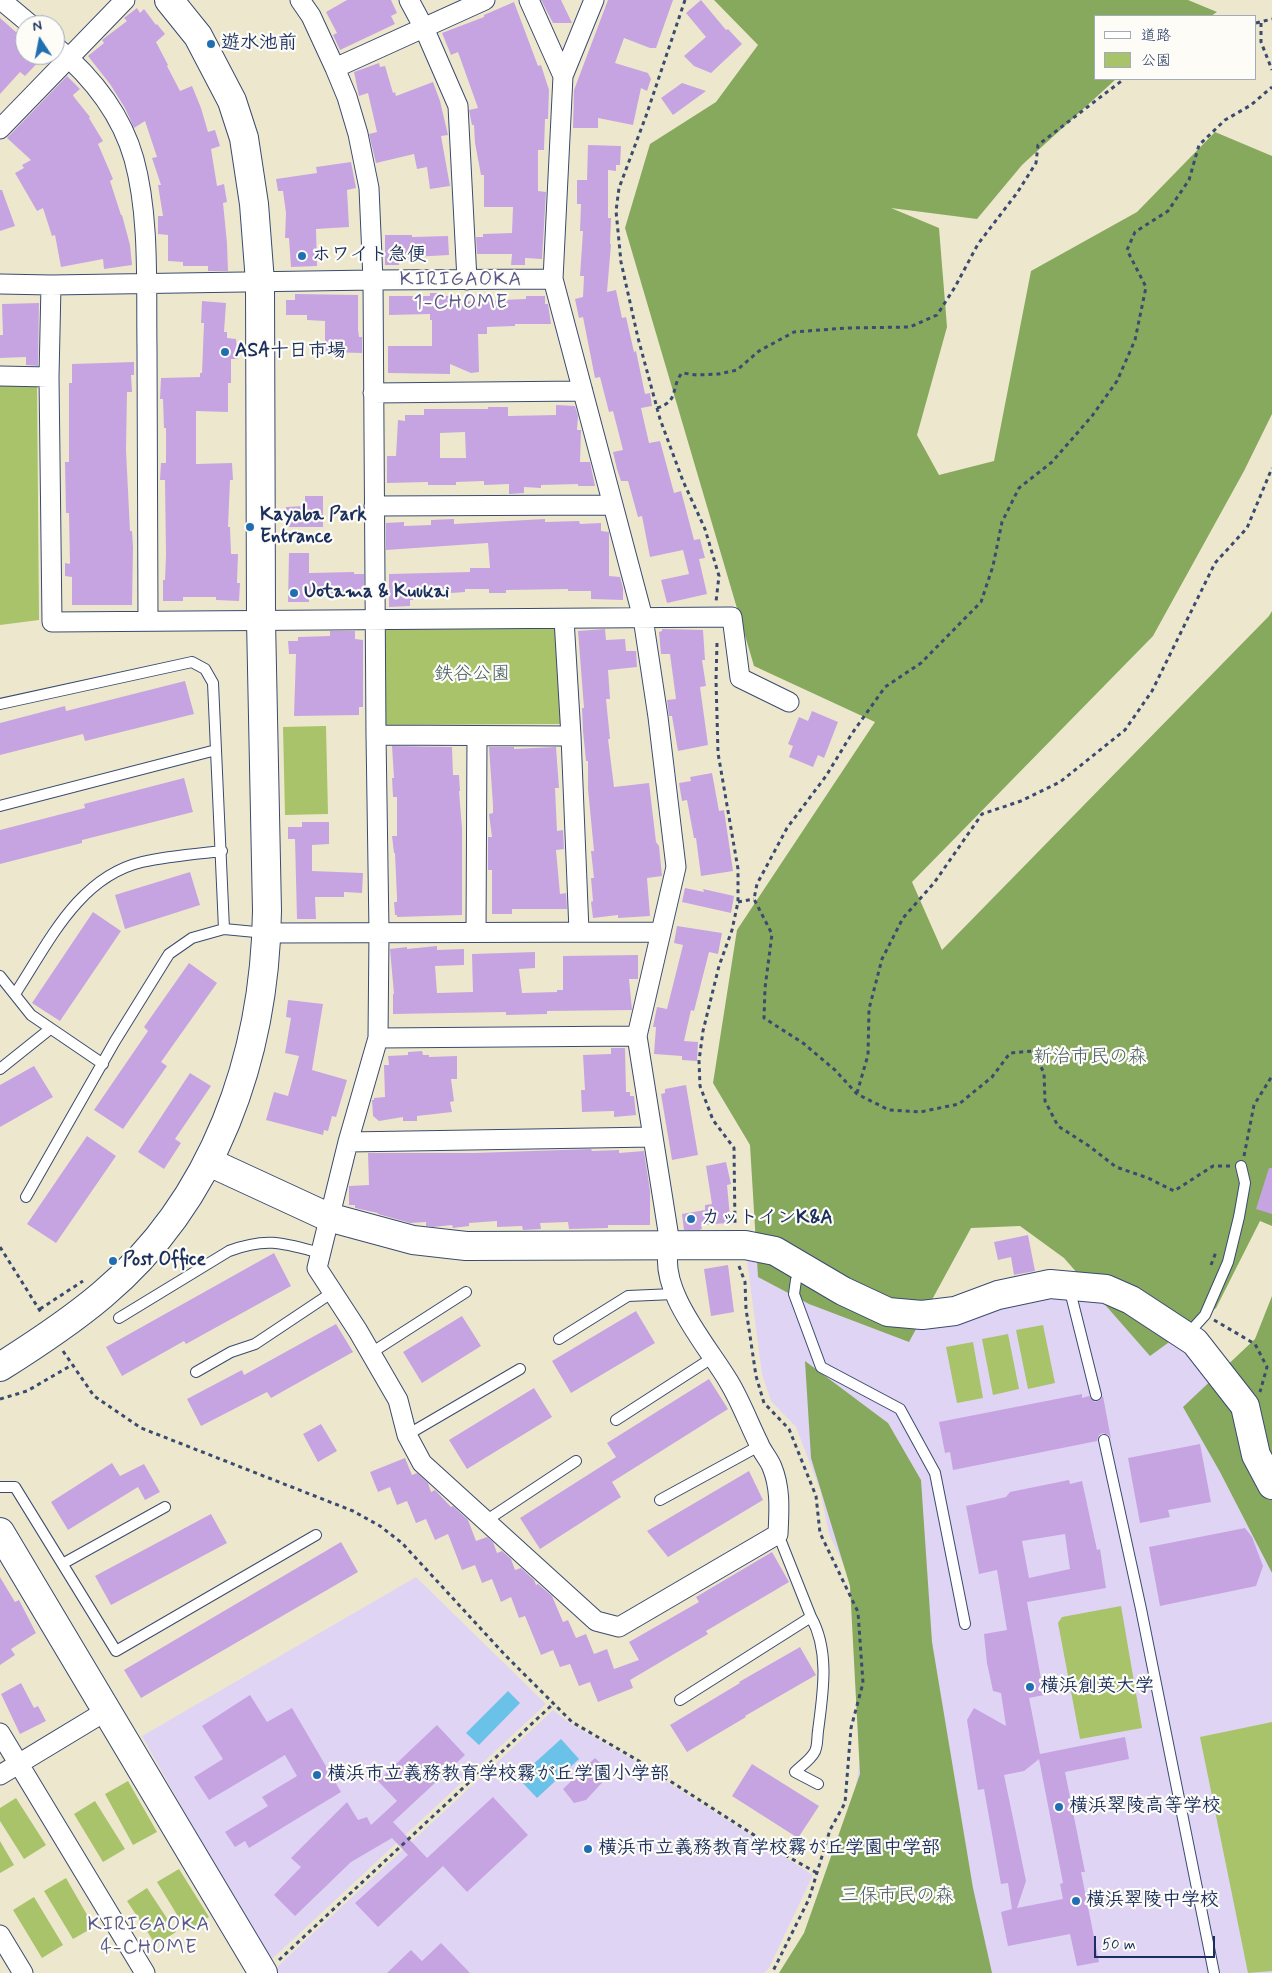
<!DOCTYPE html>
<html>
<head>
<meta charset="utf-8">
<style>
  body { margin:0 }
  #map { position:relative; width:1272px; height:1973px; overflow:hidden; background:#ede8cd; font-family:Mynerve,"Klee One",sans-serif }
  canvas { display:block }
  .legend { position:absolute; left:1094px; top:15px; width:162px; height:65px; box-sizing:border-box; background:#fdfcf7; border:1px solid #a3aaba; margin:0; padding:6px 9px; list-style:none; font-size:15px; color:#1b2f5e }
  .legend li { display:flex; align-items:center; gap:10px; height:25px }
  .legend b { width:25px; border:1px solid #a3aaba }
  .north { position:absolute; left:15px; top:15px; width:50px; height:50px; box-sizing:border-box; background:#fdfcf7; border:1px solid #a3aaba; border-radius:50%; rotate:349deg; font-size:14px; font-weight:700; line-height:20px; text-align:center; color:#1b2f5e }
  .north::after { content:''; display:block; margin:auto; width:18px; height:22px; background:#1f6fb2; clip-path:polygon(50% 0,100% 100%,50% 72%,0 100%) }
  .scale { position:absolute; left:1094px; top:1936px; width:121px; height:22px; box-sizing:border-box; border:2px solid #1b2f5e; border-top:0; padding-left:6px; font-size:15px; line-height:18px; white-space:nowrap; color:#1b2f5e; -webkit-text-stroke:4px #fdfcf7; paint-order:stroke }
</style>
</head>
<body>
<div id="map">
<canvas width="1272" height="1973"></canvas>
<ul class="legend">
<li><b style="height:6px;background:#fff"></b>道路</li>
<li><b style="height:14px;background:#a8c36a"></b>公園</li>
</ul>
<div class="north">N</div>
<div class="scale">50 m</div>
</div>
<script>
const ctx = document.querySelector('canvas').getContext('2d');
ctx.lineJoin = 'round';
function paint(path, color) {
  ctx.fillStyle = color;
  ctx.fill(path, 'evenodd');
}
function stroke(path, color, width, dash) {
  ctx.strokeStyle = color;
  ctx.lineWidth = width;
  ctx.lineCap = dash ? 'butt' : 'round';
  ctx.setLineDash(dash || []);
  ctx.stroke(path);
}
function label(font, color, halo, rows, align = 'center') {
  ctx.font = font + ' Mynerve,"Klee One",sans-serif';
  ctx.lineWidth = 4.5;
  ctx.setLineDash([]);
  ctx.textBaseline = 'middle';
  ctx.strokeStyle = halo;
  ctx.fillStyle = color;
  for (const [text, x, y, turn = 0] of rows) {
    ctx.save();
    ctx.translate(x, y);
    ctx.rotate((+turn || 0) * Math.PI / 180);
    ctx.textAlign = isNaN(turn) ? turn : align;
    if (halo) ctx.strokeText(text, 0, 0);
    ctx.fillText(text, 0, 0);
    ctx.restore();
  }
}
const built = new Path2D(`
  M746,1253L893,1321L1002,1299L1095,1292L1195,1352L1272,1517V1973H784L817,1924L852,1811L872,1684L862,1603L829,1534L820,1490L796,1427L771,1401L762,1374Z
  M416,1577L546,1704L272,1959L185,1813L142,1736Z
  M553,1710L571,1724L628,1757L813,1875L769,1968L764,1973H276L278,1966Z`);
const green = new Path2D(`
  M37,381L39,620L0,625V382Z
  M557,625L563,724L381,725V627Z
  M326,726L328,814L285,815L283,727Z
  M1043,1325L1055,1383L1028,1389L1016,1330Z
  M1008,1334L1019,1389L993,1395L982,1339Z
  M973,1342L983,1398L957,1403L946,1347Z
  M1121,1606L1142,1728L1080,1739L1058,1623L1062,1617Z
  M1272,1722V1971L1248,1973L1200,1737Z
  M128,1781L157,1832L133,1845L105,1794Z
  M16,1798L46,1845L24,1859L0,1821V1808Z
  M95,1801L125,1849L103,1862L74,1814Z
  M0,1841L14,1865L0,1873Z
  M179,1869L209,1917L187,1931L157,1882Z
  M66,1878L94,1927L73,1939L44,1891Z
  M147,1888L176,1932L156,1945L127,1901Z
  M34,1897L63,1945L42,1958L13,1910Z`);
const forest = new Path2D(`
  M714,0H1188L1217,12L1211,16H1096V79H1116L1022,165L977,219L891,208L939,228L947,327L917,435L939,475L994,461L1031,271L1137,212L1215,132L1272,156V414L1244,471L1153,636L912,882L942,950L1269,616L1272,611V1226L1260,1221L1216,1308L1150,1356L1064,1258L1020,1226L971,1228L909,1342L809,1304L758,1277L750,1145L713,1083L737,930L875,722L754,666L625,228L650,144L716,102L758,45Z
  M1272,1296V1573L1220,1472L1183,1407L1255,1339Z
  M805,1361L888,1423L921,1480L932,1642L973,1888L992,1973H779L804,1933L860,1774L850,1586L811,1458Z`);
const water = new Path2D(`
  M508,1691L520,1703L479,1745L466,1733Z
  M561,1739L579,1759L537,1798L518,1778Z`);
const building = new Path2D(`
  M347,0H391L397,13L391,16L395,24L340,50L333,35L337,33L326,12Z
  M541,0H561L572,23H553Z
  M608,0H673L656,48H650L624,38L615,63L648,73L651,79L647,91L641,88L633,125L598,118V128H573L574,90Z
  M701,0L726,30L728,29L742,44L711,73L694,66L684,56L706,37L686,13Z
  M514,2L538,66L541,65L549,90L548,119H545L544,150H538V191L546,192L542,259L525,258V265H511L512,254H477L476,237H483V234L512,233L513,207H484V175H481L475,143L474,125H472L469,110L478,108L458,52L451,55L442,33L484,17V15Z
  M137,8L140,13L144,9L156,25L157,24L165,34L156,42L168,65L167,66L180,91L192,86L201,108L208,132L215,130L220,146L211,149L217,186L224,184L227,202L223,203L227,243L228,271H208V266H183V262L168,261V235L158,234V216H163L158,185H161L152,158L157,157L145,121L134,128L125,108L110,84L88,56L104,43L102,40L127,21L124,18Z
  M0,18L25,40V55H45L25,76L20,72L0,94Z
  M379,63L380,67L385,66L393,93L395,92L396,96L433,82L440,101L448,135L441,136L450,186L430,189L427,167L417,169L414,154L376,163L369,134L377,132L368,93L359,96L354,72Z
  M67,76L80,89L73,95L74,97L90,117L89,118L103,141L98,144L113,179L110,181L121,215H122L130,245L132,265L104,269L103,259L61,267L55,235L52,236L43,208L37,211L15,173L24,168L22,165L31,160L7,138Z
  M682,83L706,91L673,115L661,98Z
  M588,145L621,146L620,165H616V171L608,170V218H611L610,244H611L607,292L616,290L622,318L626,317L634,352L636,351L645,394L650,393L652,406L641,408L649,443L660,441L674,493L681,491L694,540L700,539L705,558L699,559L707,594L667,603L661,580L689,574L683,550L650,557L642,516L638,517L628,481H621L617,469L613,452L623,450L613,411L609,412L600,377L595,378L583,317L579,318L575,299L583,297L584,276H580L583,231H580L581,204H577V180H587Z
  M351,162L356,188L347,190L349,227L316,229L317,266L291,267L289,238H285L286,213L283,191H278L276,179L317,173L316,167Z
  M0,190H2L15,226L0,231Z
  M385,235H412V237L448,236L449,255L412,257V260H399V265H385Z
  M430,293H443V296H452V302L526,299V296H545V304H548L551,324H515V326L487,327V334H478L479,372L471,373L450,364V374L388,373V346H432V320H430V314L389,315V296H430Z
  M295,294L358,295V329L359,337H362V353L325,352V321L307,320V315H286V300H295Z
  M202,301L226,303L224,332H227V338L236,339L238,359H231V383H228V412L196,411V464L232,463L233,480H230L228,527H230L231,554H238L237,583H240L239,601L216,600V597H183V601H163V580H165L166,555L165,480H160L161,463H166V428H164L163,399H160L161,378L200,377V373H202L204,323H201Z
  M39,303L38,366L26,365V357L0,358V335H3L2,304Z
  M134,362V375H131L132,392H127L126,450L130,531H132L133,547L132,605H72V577L65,576V563L70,564L69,513H66L65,462H69V383H72V364Z
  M556,405L575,406L578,416L577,430H581L580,462H590L595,486H578V484L541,485V488L524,487V493L509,494V484L484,485V481L456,482V485H428V482L387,483V456H396L398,420L405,421V415H424V409H488V407H508V416L556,415ZM465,432L466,458H440V433Z
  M305,496H323V527H286V507L305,506Z
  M454,519V524L545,519V522L579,521L580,524L601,523V531L609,532V576L620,577L623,588V600L591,599V591H568V589L506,590V593H489V589H465V592L451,593V589L413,590V600H410V606L389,607V574L470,572V568H490L488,543L386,550V523L404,522V526L431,525V520Z
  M289,553H309V573L354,572V574H364V592L309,594V602H288Z
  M605,629L606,640L625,639L626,651H636L637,667L608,670L610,699H606L610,739H608L614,787L649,783L656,842L659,846L662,876L647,878L650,916L618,918V915L593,918L591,902L593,901L591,878H594L591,851H594L588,789V761H586L583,731L582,708H584L578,631Z
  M662,629L703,630L705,660H702L706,686L700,687L708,745L678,751L672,716H669L667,700L676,699L670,654H661L659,632L662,631Z
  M330,631H355V639L363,640V707H359V715L294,716L296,654H289L288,641H298V637L330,636Z
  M185,681L194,714L85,741L83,734L0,755V723L65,706L66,711Z
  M812,711L838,722L824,758L818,755L813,767L789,757L793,746L788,744L799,717L808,721Z
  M392,746L452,747L453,775H459L460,791H459L462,828V915L397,917V915H395L394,902H397V898L395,853H394L392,836H397V797H393L392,778H394Z
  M489,747H514V749L556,747L559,788H555L557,831L563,830L564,849L556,850L560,894L566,893L567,909H512V914H492V870H488V837H492L489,814L493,813V805Z
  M712,773L719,811L724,810L733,871L701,876L696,838H694L687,800L682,801L679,783L691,781L690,777Z
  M184,778L193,812L82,840V843L0,864V830L85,808L84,804Z
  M302,822H329V844L312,845V871L363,873L362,893L344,892V897H315L316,919H297L295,839H288V827H302Z
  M190,872L200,905L125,929L115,895Z
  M685,888L704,892L703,889L734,896L731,913L682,902Z
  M93,912L121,931L60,1021L32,1003Z
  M677,926L722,933L718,954L709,952L694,1011L691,1010L684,1041L698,1042L697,1061L682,1060V1056L654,1054L656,1027H653L657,1007L667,1009L683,945L674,943Z
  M437,946V950L464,949V965L435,966L437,993L473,992L472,954L535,952V968L519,969L522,993L557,992V990H563V956L638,955V979H629L632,1010L547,1011V1014L506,1015V1012L393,1014V994H394L390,949L407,947V949Z
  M189,963L217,983L161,1062L167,1066L123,1129L94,1110L148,1031L144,1027Z
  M288,1000L323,1004L312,1070L347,1080L336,1117L332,1116L328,1131L324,1130L323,1135L266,1120L274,1092L288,1096L299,1056L285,1053L291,1018L286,1017Z
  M611,1048H625L626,1092H630V1096H634L636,1115L614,1117V1111L582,1112L581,1090H585L583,1055L611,1054Z
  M422,1051L423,1055H429V1057L457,1056V1079H451L454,1101L450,1102L452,1112L417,1116V1121H403V1117L379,1121L373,1116L372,1100H374V1098L385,1097L384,1065H389L388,1056L408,1055V1052Z
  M34,1066L53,1097L0,1127V1085Z
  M190,1073L211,1086L175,1139L181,1143L164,1169L138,1152Z
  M686,1085L698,1155L672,1160L661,1094L665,1093V1089Z
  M87,1136L116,1156L56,1243L27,1224Z
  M591,1149L592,1151L619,1150V1153L644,1151L650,1191V1225H608V1228L569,1229L568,1222L540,1223L541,1229L523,1230L522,1226L497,1227V1221L469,1223V1226L453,1228L452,1225L433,1227L426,1226V1222L410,1223L378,1214V1213L355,1208V1205H349V1186L369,1185L368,1153H474Z
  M726,1162L731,1184L727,1185L730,1217H728V1223L701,1225L702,1229L699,1230H684L682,1214L705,1210V1205L712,1204L706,1166Z
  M1269,1168H1272V1214L1256,1209Z
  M1028,1235L1035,1271L1014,1275L1011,1257L998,1260L994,1242Z
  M274,1253L291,1286L186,1344L184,1341L122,1376L106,1347Z
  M728,1265L734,1312L711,1316L704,1269Z
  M636,1311L655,1343L571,1393L552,1361Z
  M462,1316L481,1346L422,1383L403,1352Z
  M336,1324L353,1352L271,1398L267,1392L201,1426L187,1399L242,1370L244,1375Z
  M709,1379L728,1409L612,1482L621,1497L540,1549L520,1518L616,1457L607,1443Z
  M534,1388L552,1417L467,1469L449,1440Z
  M1082,1394V1398L1089,1396L1095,1402L1100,1400L1103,1396L1111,1439L1109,1435L1103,1433L1099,1435L1097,1441L953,1470L950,1452L945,1453L939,1422Z
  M321,1424L337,1451L318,1462L303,1434Z
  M1200,1444L1211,1502L1168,1510L1170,1517L1140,1523L1128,1458Z
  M405,1458L412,1475L417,1473L428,1483L431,1492L435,1490L451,1507L453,1506L468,1520L476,1541L487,1537L493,1542L497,1553L502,1551L511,1559L515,1570L521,1568L534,1580L536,1585L538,1584L552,1596L563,1622L568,1620L576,1638L586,1634L594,1654L607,1649L614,1669L639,1660L629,1642L699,1602L696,1597L772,1552L789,1582L706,1631L708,1634L630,1680L633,1688L598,1702L590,1682L579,1686L570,1664L560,1667L553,1650L541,1655L525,1616L519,1618L511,1597L501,1602L492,1579L482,1583L475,1565L462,1570L448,1534L435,1540L426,1519L416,1523L407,1501L397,1505L390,1487L378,1492L370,1472Z
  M112,1463L120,1476L144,1464L160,1492L145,1500L138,1487L68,1530L51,1502Z
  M749,1471L763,1500L668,1557L647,1531Z
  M1069,1480L1070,1484L1082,1481L1097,1550L1100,1549L1106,1588L1027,1602L1044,1695L1029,1698L1040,1754L1125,1737L1129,1759L1065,1772L1085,1872H1081L1099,1962L1077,1966L1070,1934L1008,1946L1001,1912L1012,1909L1008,1883L1001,1884L984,1789L978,1790L967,1720L974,1708L1006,1726L1001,1693L993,1691L987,1663L984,1634L1007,1630L997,1570L979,1574L966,1506L1006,1497L1010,1492ZM1065,1534L1070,1569L1029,1578L1022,1541ZM1039,1759L1063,1883L1060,1884L1063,1899L1017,1908L1026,1881L1004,1775L1024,1771Z
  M211,1514L227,1543L111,1605L95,1576Z
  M1245,1528L1252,1537L1263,1566L1256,1586L1160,1606L1149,1547Z
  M341,1542L358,1572L141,1698L124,1670Z
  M0,1577L15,1602L19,1600L36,1633L11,1649L15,1655L0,1665Z
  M800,1647L816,1675L745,1716L746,1717L687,1752L670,1725L740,1683L739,1682Z
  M21,1683L34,1708L38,1706L46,1721L20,1734L1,1694Z
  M250,1695L267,1722L292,1708L341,1792L249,1848L245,1841L235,1847L225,1832L268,1806L262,1797L297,1776L285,1755L209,1800L194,1777L223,1759L202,1726Z
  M437,1725L465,1755L393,1822L427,1858L493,1797L528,1835L467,1892L443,1866L378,1927L355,1903L408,1855L392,1838L351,1862L295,1916L274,1895L301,1867L291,1858L347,1802L358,1820L367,1817L371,1825L397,1801L378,1781Z
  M595,1758L611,1773L586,1800L574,1803L563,1789Z
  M752,1764L819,1806L798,1838L732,1796Z
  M441,1943L470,1973H387L411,1950L422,1961Z`);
const path = new Path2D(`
  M685,0L646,116L619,188L616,211L621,262L638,338L660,419L683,481L705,529L719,576L716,602
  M1256,23L1272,19
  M1261,23V42L1272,70
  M657,408C680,401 670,388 682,373L697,375L719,374L737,370L759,351L794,332L846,328L910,327L937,315L955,287L978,244L1017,193L1036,163L1038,145L1124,79
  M717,643L716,680L718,753L738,869V902L732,930L719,966L703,1031L699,1061L700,1086L713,1120L734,1148L735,1226
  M738,902L754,899
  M857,1093L868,1055L869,1009L882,959L903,918L934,883L982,814L1021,801L1060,782L1125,730L1152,691L1215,563L1247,528L1272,468
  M1244,1156L1254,1105L1272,1076
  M1230,1166H1213L1174,1191L1148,1178L1116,1167L1089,1146L1058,1126L1045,1101L1044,1073L1033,1051L1010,1053L992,1077L959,1104L920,1112L889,1110L857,1094L835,1070L803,1043L764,1018L765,988L772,934L754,899L757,884L787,828L826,776L851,735L885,687L921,663L981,602L993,566L1002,522L1019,488L1052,462L1092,416L1117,381L1135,340L1146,287L1127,250L1135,232L1168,211L1189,180L1199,145L1225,120L1251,105L1272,87
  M0,1247L42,1314
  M1211,1265L1216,1252
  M739,1266L745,1282L746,1309L756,1376L764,1403L789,1429L816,1496L820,1533L858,1612L863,1683L851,1728L845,1803L830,1830L809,1899L772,1973
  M40,1309L83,1281
  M1214,1320L1255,1344L1267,1367L1260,1392
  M63,1351L94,1396L141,1428L353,1511L380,1526L402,1543L505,1655L572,1722L639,1761L785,1855L817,1873
  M0,1399L27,1391L72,1365
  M279,1960L553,1704`);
const lane = new Path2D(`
  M0,704L192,662L205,669L213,683L224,929
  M0,806L216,750
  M0,976L31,1015L103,1064
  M15,994C48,944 78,877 142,862C168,856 195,854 222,851
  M0,1069L50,1029
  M26,1197L115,1041L169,954L192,938L224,929L266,933
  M800,1268L796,1280L794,1294L821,1367L900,1409L935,1473L965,1624
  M1069,1287L1096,1395
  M119,1318L229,1251C267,1237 283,1243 320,1253
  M1186,1336L1205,1315L1228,1262L1239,1217L1245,1183L1241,1166
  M559,1339L628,1296L674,1294
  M371,1353L466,1292
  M196,1372L231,1352L255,1344L333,1292
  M616,1420L712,1358
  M407,1435L520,1369
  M1104,1440L1141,1609L1214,1973
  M0,1487H15L116,1651L316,1535
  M660,1500L759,1446
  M487,1520L576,1461
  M64,1563L165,1507
  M811,1617C830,1651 823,1693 818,1731C817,1737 818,1748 814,1753C810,1760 801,1766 795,1772L818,1784
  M680,1700L811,1617L778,1534`);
const street = new Path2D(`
  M1,0L31,25
  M300,0L311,16L335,68L347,97L358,134L369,188L373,280L376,735L379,932L378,1038L348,1142L317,1268L358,1331L398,1400L407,1435L422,1463L596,1621L619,1627L778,1534C779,1511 781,1489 772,1467C769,1459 762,1452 759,1444C749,1424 741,1402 729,1382C708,1346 655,1288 670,1244L637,1036L676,867L658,717L643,618L553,279L563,76L594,0
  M409,0L424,28L458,106L467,280
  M529,0L563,76
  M55,46C91,76 121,113 134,159C150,217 146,288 147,348C147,439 148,530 148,621
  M335,68L485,0
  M0,129L125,0
  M0,284L51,285L373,280L553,279
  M51,285L49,377L52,622L732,617L740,678L789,702
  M0,376L49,377
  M373,393L583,391
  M374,506L612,505
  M564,619L571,736L579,931
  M376,735L571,736
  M476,932L477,736
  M267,933L661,932
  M378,1038L637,1036
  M348,1142L653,1137
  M0,1733L145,1973
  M0,1775L106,1711
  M0,1935L23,1973`);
const secondary = new Path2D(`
  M209,1162L328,1217L413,1240L466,1246L745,1245L775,1251L843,1291L888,1312L922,1315L955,1311L998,1295L1050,1284L1106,1289L1131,1300L1195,1342L1245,1406L1256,1455L1272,1485
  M0,1367C35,1345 70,1322 102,1295C215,1200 265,1056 267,911L261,620L260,282L254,204L244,138L232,101L198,36L169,0
  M0,1532L263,1973`);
const markers = [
  [211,44,5,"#1f6fb2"],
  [302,256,5,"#1f6fb2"],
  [225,352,5,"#1f6fb2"],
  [250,527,5,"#1f6fb2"],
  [294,593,5,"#1f6fb2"],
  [691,1219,5,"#1f6fb2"],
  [113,1261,5,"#1f6fb2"],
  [1030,1687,5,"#1f6fb2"],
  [317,1775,5,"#1f6fb2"],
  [1059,1807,5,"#1f6fb2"],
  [588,1849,5,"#1f6fb2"],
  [1076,1901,5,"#1f6fb2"]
];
const poiNames = [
  ["遊水池前",221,44],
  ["ホワイト急便",312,256],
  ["ASA十日市場",235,352],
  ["Kayaba Park",260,516],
  ["Entrance",260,538],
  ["Uotama & Kuukai",304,593],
  ["カットインK&A",701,1219],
  ["Post Office",123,1261],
  ["横浜創英大学",1040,1687],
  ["横浜市立義務教育学校霧が丘学園小学部",327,1775],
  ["横浜翠陵高等学校",1069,1807],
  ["横浜市立義務教育学校霧が丘学園中学部",598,1849],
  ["横浜翠陵中学校",1086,1901]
];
const parkNames = [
  ["鉄谷公園",472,675],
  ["新治市民の森",1090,1058],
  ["三保市民の森",897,1897]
];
const neighbourhoodNames = [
  ["KIRIGAOKA",461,281],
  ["1-CHOME",461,304],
  ["KIRIGAOKA",149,1926],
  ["4-CHOME",149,1949]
];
paint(built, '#e0d4f4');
paint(green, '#a8c36a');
paint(forest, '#86a95e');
paint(water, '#6bc2e8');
paint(building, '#c6a4e1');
stroke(lane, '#3a4b6f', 12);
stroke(street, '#3a4b6f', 21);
stroke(secondary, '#3a4b6f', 30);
stroke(path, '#3a4b6f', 3, [4, 4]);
stroke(lane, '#fff', 10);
stroke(street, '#fff', 19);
stroke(secondary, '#fff', 28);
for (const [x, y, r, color] of markers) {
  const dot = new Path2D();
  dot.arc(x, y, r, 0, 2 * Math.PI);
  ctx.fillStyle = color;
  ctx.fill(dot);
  stroke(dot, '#fdfcf7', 2);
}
label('bold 19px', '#1b2f5e', '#fdfcf7', poiNames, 'left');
label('19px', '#455b62', '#fdfcf7', parkNames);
ctx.letterSpacing = '1px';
label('20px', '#57588c', '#fdfcf7', neighbourhoodNames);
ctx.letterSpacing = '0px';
</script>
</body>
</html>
